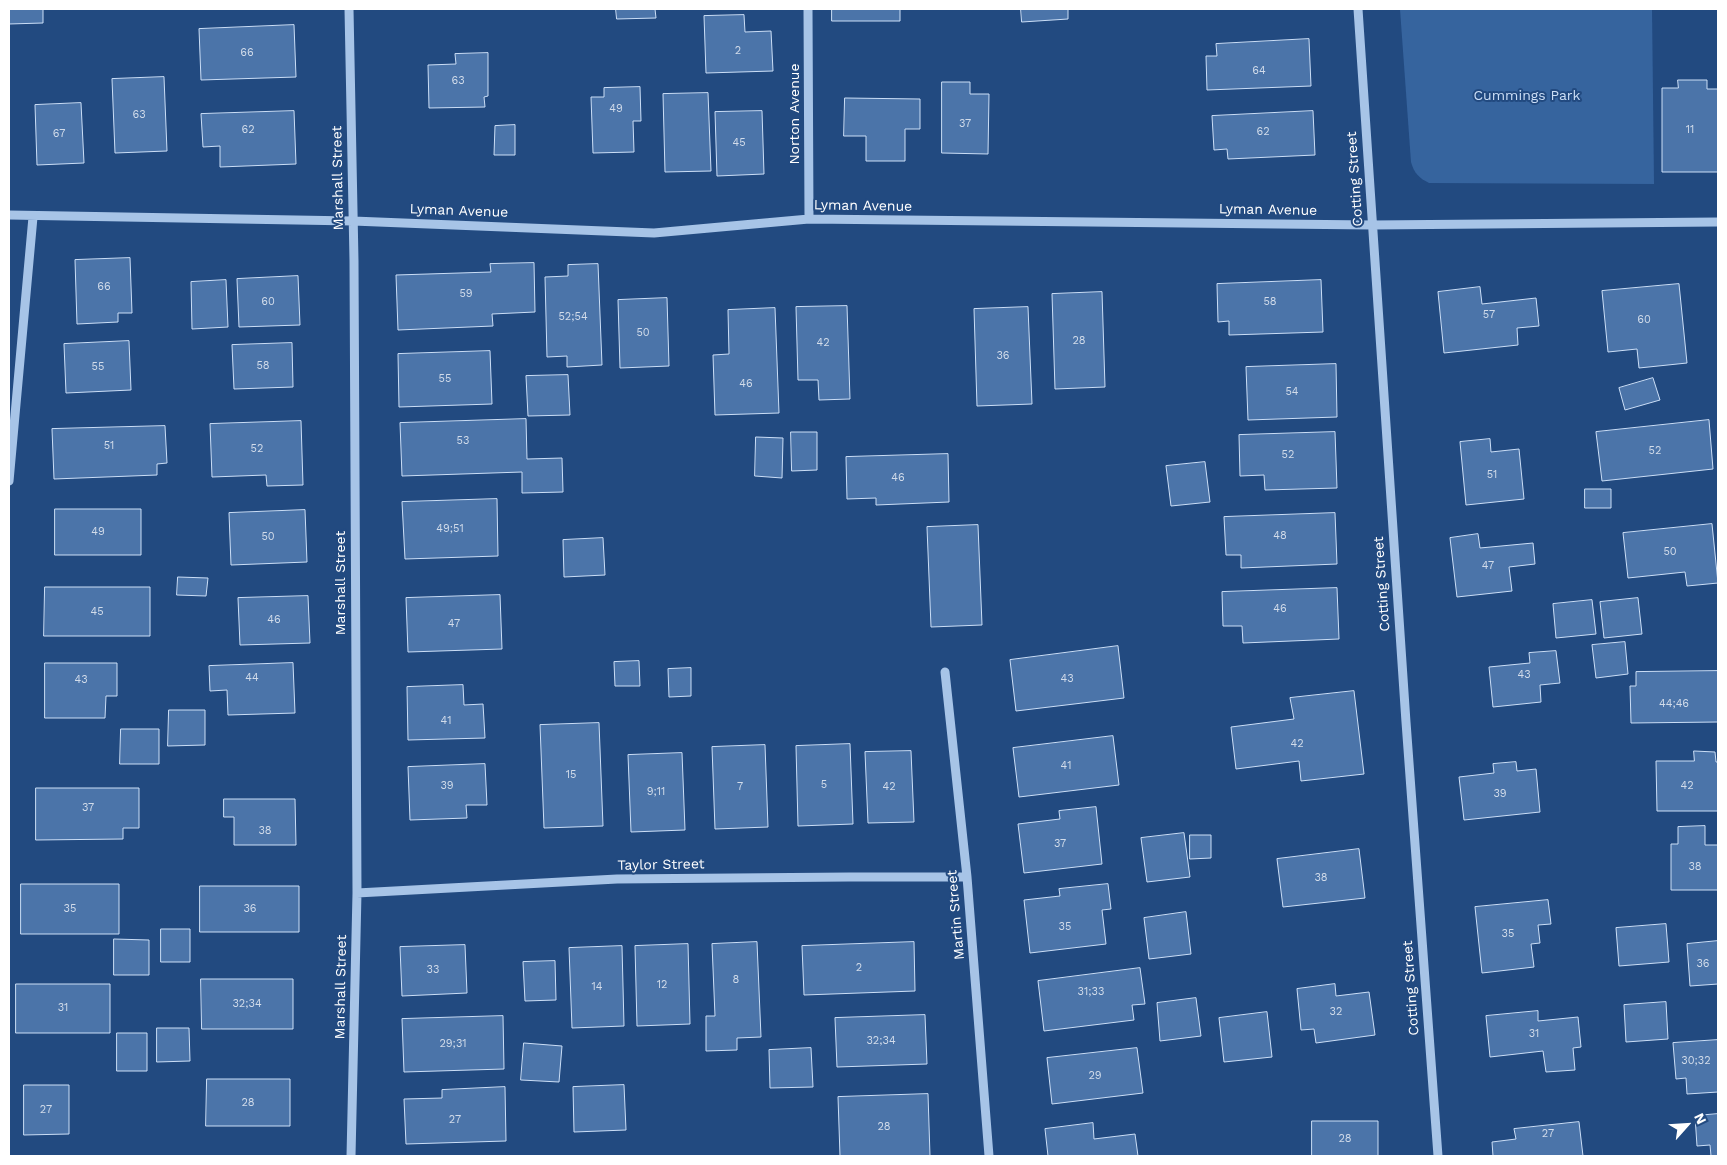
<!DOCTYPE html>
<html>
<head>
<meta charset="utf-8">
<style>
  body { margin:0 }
  #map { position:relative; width:1727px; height:1165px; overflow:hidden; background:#224a80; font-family:"Work Sans",sans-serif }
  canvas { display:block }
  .frame { position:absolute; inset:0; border:10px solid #fff; pointer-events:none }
  .north { position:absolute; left:1662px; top:1100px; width:50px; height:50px; -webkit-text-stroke:4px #224a80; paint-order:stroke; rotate:64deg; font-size:14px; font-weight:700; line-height:20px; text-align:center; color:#fff }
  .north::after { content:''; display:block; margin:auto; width:18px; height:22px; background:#fff; clip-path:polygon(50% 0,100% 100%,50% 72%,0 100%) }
</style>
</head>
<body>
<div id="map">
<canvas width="1727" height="1165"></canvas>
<div class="frame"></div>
<div class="north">N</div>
</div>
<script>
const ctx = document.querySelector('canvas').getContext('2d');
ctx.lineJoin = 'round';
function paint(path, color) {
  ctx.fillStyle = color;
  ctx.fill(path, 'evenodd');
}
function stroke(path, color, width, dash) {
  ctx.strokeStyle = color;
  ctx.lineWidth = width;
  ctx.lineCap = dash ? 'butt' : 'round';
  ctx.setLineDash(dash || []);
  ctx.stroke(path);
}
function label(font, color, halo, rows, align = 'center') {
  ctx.font = font + ' "Work Sans",sans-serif';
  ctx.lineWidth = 4;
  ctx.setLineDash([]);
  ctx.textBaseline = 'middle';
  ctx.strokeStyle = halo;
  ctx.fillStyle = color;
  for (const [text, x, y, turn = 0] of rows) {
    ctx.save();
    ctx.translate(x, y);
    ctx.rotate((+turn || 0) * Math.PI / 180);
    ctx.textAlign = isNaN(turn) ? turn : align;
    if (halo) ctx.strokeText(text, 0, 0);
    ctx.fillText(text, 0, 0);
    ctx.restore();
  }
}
const green = new Path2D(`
  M1400,9H1652L1654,184L1429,183C1419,178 1414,173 1411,162Z`);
const building = new Path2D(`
  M9,9H43V23L9,24Z
  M616,9H655L656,18L617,19Z
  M832,9H900V21H832Z
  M1021,9H1068V19L1022,22Z
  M744,15L745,32L771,31L773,71L706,73L704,16Z
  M294,25L296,77L201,80L199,29Z
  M1309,39L1311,86L1207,90L1206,56H1217L1216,44Z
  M488,53V96L484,97L485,107L429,108L428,65L456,64L455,54Z
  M164,77L167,151L115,153L112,79Z
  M1678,80H1707V89H1718V172H1662V88H1678Z
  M942,82H970V94H989L988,154L942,153Z
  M640,87L641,121H633L634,152L593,153L591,97H604V88Z
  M708,93L711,171L665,172L663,94Z
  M845,98L920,99V129H905V161H866V136H844Z
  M81,103L84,163L37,165L35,105Z
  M294,111L296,164L220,167V146L203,147L201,114Z
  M762,111L764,174L717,176L715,112Z
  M1313,111L1315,155L1228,159L1227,149L1214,150L1212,116Z
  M515,125V155H494L495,126Z
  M130,258L132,313H118V322L77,324L75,260Z
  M534,263L535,312L492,314L493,326L398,330L396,275L491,272L490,264Z
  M598,264L602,365L567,367V356L547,357L545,277L568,276V265Z
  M298,276L300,325L239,327L237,279Z
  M226,280L228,327L192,329L191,282Z
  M1321,280L1323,332L1229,335V321L1218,322L1217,284Z
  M1679,284L1687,363L1639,368L1637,349L1608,352L1602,291Z
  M1480,287L1482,304L1536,298L1539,326L1517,328L1518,345L1444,353L1438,292Z
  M1102,292L1105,387L1055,389L1052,294Z
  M667,298L669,366L620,368L618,300Z
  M847,306L850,399L819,400L818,380H798L796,307Z
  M1028,307L1032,404L977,406L974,309Z
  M775,308L779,413L715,415L713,355L729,354L728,310Z
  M129,341L131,390L66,393L64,344Z
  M292,343L293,387L234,389L232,345Z
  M490,351L492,404L399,407L398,354Z
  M1336,364L1337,417L1248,420L1246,367Z
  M568,375L570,415L528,416L526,376Z
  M1653,378L1660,400L1625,410L1619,388Z
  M526,419L527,459L562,458L563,492L522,493V472L402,476L400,423Z
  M1709,420L1713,469L1602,481L1596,432Z
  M301,421L303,485L267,486L266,475L212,477L210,424Z
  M165,426L167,463L157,464V475L54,479L52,429Z
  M791,432H817V470L792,471Z
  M1335,432L1337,488L1265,490L1264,475L1240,476L1239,435Z
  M756,437L783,438L782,478L755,476Z
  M1490,439L1491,452L1519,449L1524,499L1466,505L1460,442Z
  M948,454L949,502L876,505V498L847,499L846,457Z
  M1205,462L1210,502L1171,506L1166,466Z
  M1585,489H1611V508H1585Z
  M497,499L498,556L405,559L402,502Z
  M55,509H141V555H55Z
  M305,510L307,562L231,565L229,513Z
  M1335,513L1337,564L1241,568V555H1226L1224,517Z
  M1712,524L1718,583L1687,586L1685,572L1628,578L1623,533Z
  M978,525L982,625L931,627L927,527Z
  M1478,534L1480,548L1533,543L1535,564L1509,567L1512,591L1457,597L1450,538Z
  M603,538L605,575L564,577L563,540Z
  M178,577L208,578L206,596L177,595Z
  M45,587H150V636H44Z
  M1337,588L1339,639L1243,643L1242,626H1223L1222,592Z
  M500,595L502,649L408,652L406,598Z
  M308,596L310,643L240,645L238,598Z
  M1638,598L1642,634L1604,638L1600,602Z
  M1592,600L1596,634L1556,638L1553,604Z
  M1625,642L1628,674L1596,678L1592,645Z
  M1118,646L1124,698L1016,711L1010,660Z
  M1556,651L1560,683L1540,685L1541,702L1493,707L1489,667L1530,663L1529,653Z
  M639,661L640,686H615L614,662Z
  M45,663H117V696H106L105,718H45Z
  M293,663L295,713L228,715L227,690L210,691L209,666Z
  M691,668V696L669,697L668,669Z
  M1718,671V722L1631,723L1630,686H1636V672Z
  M463,685L464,705L483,704L485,738L408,740L407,687Z
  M1354,691L1364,774L1301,781L1299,761L1236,769L1231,727L1294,719L1290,698Z
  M169,710H205V745L168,746Z
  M599,723L603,826L544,828L540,725Z
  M121,729H159V764H120Z
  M1113,736L1119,785L1019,797L1013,748Z
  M850,744L853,824L798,826L796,746Z
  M765,745L768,827L715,829L712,747Z
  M911,751L914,822L868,823L865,752Z
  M1694,751L1715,752L1716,762H1718V811H1657L1656,761H1694Z
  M682,753L685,830L631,832L628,755Z
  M1516,762L1517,771L1536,769L1540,812L1464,820L1459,777L1494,773L1493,764Z
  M485,764L487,805H466L467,818L410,820L408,767Z
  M36,788H139V828H123V839L36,840Z
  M224,799H295L296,845H234V817H224Z
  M1096,807L1102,864L1024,873L1018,824L1060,819L1059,811Z
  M1705,826V845H1718V890H1671V844H1678V827Z
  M1184,833L1190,877L1147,882L1141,838Z
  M1190,835H1211V858L1190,859Z
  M1359,849L1365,898L1283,907L1277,859Z
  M21,884H119V934H21Z
  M1108,884L1111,909L1102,910L1106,944L1030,953L1024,900L1060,896L1059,889Z
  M200,886H299V932H200Z
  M1548,900L1551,924L1538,925L1540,943L1531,944L1534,967L1482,973L1475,907Z
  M1186,912L1191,954L1149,959L1144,918Z
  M1666,924L1669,962L1619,966L1616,928Z
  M161,929H190V962H161Z
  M114,939L149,940V975H114Z
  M1718,941V984L1690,986L1687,944Z
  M757,942L761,1037L737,1038V1050L706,1051V1016H715L712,944Z
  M914,942L915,991L804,995L802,946Z
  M688,944L690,1024L637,1026L635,946Z
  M465,945L467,993L402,996L400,947Z
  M622,946L624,1026L572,1028L569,948Z
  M555,961L556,1000L525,1001L523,962Z
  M1140,968L1145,1004L1132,1005L1134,1020L1044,1031L1038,981Z
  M201,979H293V1029H202Z
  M16,984H110V1033H16Z
  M1335,984L1336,996L1369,992L1375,1035L1316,1043L1314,1029L1301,1030L1297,989Z
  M1196,998L1201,1036L1160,1041L1157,1003Z
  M1666,1002L1668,1039L1626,1042L1624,1005Z
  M1538,1011V1021L1578,1017L1581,1047L1573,1048L1575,1070L1546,1072L1543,1051L1490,1057L1486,1016Z
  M1267,1012L1272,1057L1224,1062L1219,1018Z
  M925,1015L927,1064L837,1067L835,1018Z
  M503,1016L504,1069L404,1072L402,1019Z
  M157,1028H189L190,1061L157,1062Z
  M117,1033H147V1071H117Z
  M1718,1040V1092L1687,1094L1686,1078L1676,1079L1673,1043Z
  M524,1043L562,1046L559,1082L521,1080Z
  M811,1048L813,1087L770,1088L769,1050Z
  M1137,1048L1143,1093L1052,1104L1047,1058Z
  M207,1079H290V1126H206Z
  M24,1085H69V1134L24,1135Z
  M624,1085L626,1130L574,1132L573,1087Z
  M505,1087L506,1141L406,1144L404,1099L442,1098V1090Z
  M928,1094L930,1156H840L838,1097Z
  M1718,1114V1156H1711L1710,1145L1697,1146L1695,1116Z
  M1312,1121H1378V1156H1312Z
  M1579,1122L1583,1156H1493L1492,1142L1516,1139L1514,1129Z
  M1093,1123L1094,1139L1135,1134L1138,1156H1048L1045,1129Z`);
const minor = new Path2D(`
  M349,9L354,261L357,893L351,1156
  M808,9L809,219
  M1358,9L1406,722L1438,1156
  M9,215L353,221L654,233L809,219L1372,225L1718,222
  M9,481L33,217
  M945,672L967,877L989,1156
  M357,893L617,879L849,877H967`);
const numberNames = [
  ["2",738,51],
  ["66",247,53],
  ["64",1259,71],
  ["63",458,81],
  ["49",616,109],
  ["63",139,115],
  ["37",965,124],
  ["62",248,130],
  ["11",1690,130],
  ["62",1263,132],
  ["67",59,134],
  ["45",739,143],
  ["66",104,287],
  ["59",466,294],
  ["60",268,302],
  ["58",1270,302],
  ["57",1489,315],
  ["52;54",573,317],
  ["60",1644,320],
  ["50",643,333],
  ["28",1079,341],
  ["42",823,343],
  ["36",1003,356],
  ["58",263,366],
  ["55",98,367],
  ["55",445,379],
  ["46",746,384],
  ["54",1292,392],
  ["53",463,441],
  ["51",109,446],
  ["52",257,449],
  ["52",1655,451],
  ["52",1288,455],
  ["51",1492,475],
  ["46",898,478],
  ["49;51",450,529],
  ["49",98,532],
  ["48",1280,536],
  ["50",268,537],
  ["50",1670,552],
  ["47",1488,566],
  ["46",1280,609],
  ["45",97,612],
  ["46",274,620],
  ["47",454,624],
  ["43",1524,675],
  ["44",252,678],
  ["43",1067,679],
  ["43",81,680],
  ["44;46",1674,704],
  ["41",446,721],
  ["42",1297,744],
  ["41",1066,766],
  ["15",571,775],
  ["5",824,785],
  ["39",447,786],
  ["42",1687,786],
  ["7",740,787],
  ["42",889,787],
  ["9;11",656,792],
  ["39",1500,794],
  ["37",88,808],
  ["38",265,831],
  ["37",1060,844],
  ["38",1695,867],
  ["38",1321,878],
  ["35",70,909],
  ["36",250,909],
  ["35",1065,927],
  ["35",1508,934],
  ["36",1703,964],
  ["2",859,968],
  ["33",433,970],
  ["8",736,980],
  ["12",662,985],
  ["14",597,987],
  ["31;33",1091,992],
  ["32;34",247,1004],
  ["31",63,1008],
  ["32",1336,1012],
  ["31",1534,1034],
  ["32;34",881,1041],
  ["29;31",453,1044],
  ["30;32",1696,1061],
  ["29",1095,1076],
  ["28",248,1103],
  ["27",46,1110],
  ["27",455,1120],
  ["28",884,1127],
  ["27",1548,1134],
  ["28",1345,1139]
];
const parkNames = [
  ["Cummings Park",1527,96]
];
const streetNames = [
  ["Norton Avenue",795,114,-90],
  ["Marshall Street",338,178,-91],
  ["Cotting Street",1355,179,-94],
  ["Lyman Avenue",863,206,1],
  ["Lyman Avenue",1268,210,1],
  ["Lyman Avenue",459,211,2],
  ["Marshall Street",341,583,-90],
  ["Cotting Street",1382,584,-94],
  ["Taylor Street",661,865,-1],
  ["Martin Street",956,915,-95],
  ["Marshall Street",341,987,-89],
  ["Cotting Street",1411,988,-94]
];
paint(green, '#36649e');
paint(building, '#4b74a9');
stroke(building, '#cbdef6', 1);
stroke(minor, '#a7c4e7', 9);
label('11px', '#d2dcea', null, numberNames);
label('14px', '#cbdef6', '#224a80', parkNames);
label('14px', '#fff', '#224a80', streetNames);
</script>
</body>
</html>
